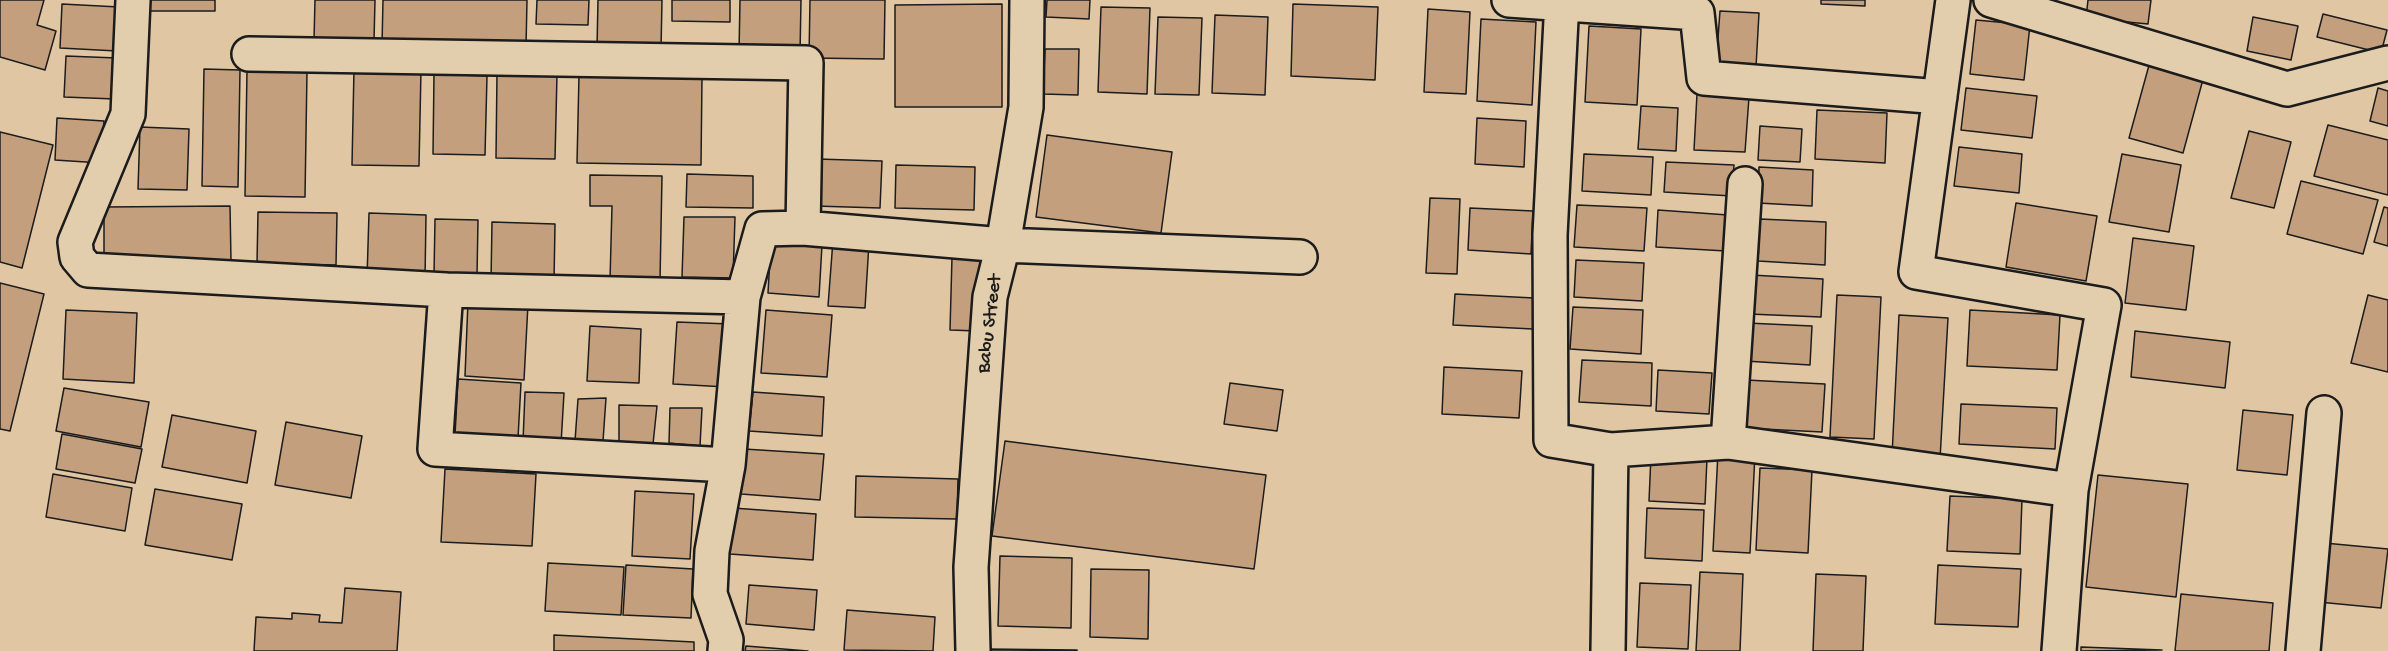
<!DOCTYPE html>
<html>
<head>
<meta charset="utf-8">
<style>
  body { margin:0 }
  canvas { display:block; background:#e1c6a3 }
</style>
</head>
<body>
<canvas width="2388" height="651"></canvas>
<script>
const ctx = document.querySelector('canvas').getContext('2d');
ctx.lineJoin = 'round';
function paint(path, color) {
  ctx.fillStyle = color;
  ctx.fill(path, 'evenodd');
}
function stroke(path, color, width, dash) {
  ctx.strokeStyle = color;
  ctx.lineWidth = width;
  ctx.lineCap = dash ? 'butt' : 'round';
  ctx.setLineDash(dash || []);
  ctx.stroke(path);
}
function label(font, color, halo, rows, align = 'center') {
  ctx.font = font + ' "Gochi Hand",sans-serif';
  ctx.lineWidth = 4.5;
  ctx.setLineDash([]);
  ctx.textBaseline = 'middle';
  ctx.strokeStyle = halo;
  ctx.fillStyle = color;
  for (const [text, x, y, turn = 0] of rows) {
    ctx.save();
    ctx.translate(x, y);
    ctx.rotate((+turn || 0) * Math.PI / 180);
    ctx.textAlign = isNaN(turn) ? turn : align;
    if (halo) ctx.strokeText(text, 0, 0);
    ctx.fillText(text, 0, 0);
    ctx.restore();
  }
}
const building = new Path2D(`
  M0,0H44L37,25L56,31L45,70L0,57Z
  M147,0H215V11H148Z
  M315,0H375L374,41L314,40Z
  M383,0H527L526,47L382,45Z
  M537,0H589L588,25L536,24Z
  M598,0H662L661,49L597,48Z
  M672,0H730V22L672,21Z
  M740,0H801L800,54L739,53Z
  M810,0H885L884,59L809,58Z
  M1047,0H1090L1089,19L1046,17Z
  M1821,0H1865V6L1821,4Z
  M2088,0H2151L2148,24L2086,18Z
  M62,4L119,7L117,51L60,48Z
  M1002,4V107H895V5Z
  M1293,4L1378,7L1375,80L1291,76Z
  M1101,7L1150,8L1147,94L1098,92Z
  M1428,9L1470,12L1466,94L1424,92Z
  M1720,11L1759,13L1756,67L1716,65Z
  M2323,14L2387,30L2381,53L2317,37Z
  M1215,15L1268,17L1265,95L1212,93Z
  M1158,17L1202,18L1199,95L1155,94Z
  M2253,17L2298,26L2291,60L2247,51Z
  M1481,19L1536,22L1532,105L1477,101Z
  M1976,20L2030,25L2024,80L1970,74Z
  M1589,26L1641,29L1637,105L1585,102Z
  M1045,49H1079L1078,95L1043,94Z
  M66,56L117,58L115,99L64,97Z
  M2151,58L2205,72L2183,153L2129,138Z
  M204,69L240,70L238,187L202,186Z
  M354,69L421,70L419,166L352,165Z
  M247,70L307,71L305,197L245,196Z
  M497,73L557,74L555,159L496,158Z
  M434,74L487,76L485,155L433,154Z
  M579,75L702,78L701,165L577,163Z
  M1966,88L2037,96L2032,138L1961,130Z
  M2378,88L2388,91V126L2370,121Z
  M1697,94L1749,97L1745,152L1694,150Z
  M1641,106L1678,108L1676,151L1638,149Z
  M1817,110L1887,113L1885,163L1815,159Z
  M57,118L104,121L101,163L55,160Z
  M1477,118L1526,121L1524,167L1475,164Z
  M2328,125L2388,140V195L2314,176Z
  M1760,126L1802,129L1800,162L1758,160Z
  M140,127L189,129L187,190L138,189Z
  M2249,131L2291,142L2274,208L2231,198Z
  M0,132L53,145L22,268L0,262Z
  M1047,135L1172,152L1161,233L1036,217Z
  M1959,147L2022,154L2019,193L1954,186Z
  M1584,154L1653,157L1651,195L1582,191Z
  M2122,154L2181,165L2169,232L2109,222Z
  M817,159L882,161L880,208L815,206Z
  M1666,162L1734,165L1732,196L1664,192Z
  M896,165L975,167L974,210L895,208Z
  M1759,167L1813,170L1812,206L1758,203Z
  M687,174L753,176V208L686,207Z
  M590,175L662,176L660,281L610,280L612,206H590Z
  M2301,181L2378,200L2363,254L2287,234Z
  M1430,198L1460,199L1457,274L1426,273Z
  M2016,203L2097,216L2086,281L2006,267Z
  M1577,205L1647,208L1644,251L1574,247Z
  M230,206L231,261L104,263V207Z
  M2384,207L2388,208V246L2374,242Z
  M1470,208L1533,211L1531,254L1468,250Z
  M1658,210L1728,215L1726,251L1656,247Z
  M258,212L337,213L336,265L257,263Z
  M369,213L426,215L425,279L367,278Z
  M684,217H735L733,278L682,277Z
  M435,219L478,220L477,276L434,275Z
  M1760,219L1826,222L1825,265L1758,261Z
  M492,222L555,224L554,282L491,281Z
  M2133,238L2194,246L2186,310L2125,303Z
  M833,240L869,243L865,308L828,306Z
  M771,241L822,245L819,297L768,293Z
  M952,257L980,258L978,331L950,330Z
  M1576,260L1644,263L1642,301L1574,297Z
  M1751,275L1823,279L1821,317L1749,314Z
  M0,283L44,294L10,431L0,429Z
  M1455,294L1534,298L1533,329L1453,325Z
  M1837,295L1881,297L1874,439L1830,437Z
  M2368,295L2388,300V372L2351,363Z
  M468,301L528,304L524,380L465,376Z
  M1573,307L1643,310L1641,354L1570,349Z
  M66,310L137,313L134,383L63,379Z
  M766,310L832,315L827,377L761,373Z
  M1970,310L2060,315L2057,370L1967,366Z
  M1899,315L1948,318L1940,459L1892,456Z
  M677,322L730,324L726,387L673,384Z
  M1747,323L1812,326L1810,365L1745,361Z
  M590,326L641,329L639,383L587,381Z
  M2135,331L2230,342L2225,388L2131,377Z
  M1582,360L1652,363L1651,406L1579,402Z
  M1444,367L1522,371L1519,418L1442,414Z
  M1658,370L1712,373L1709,414L1656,411Z
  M458,379L521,383L518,438L455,435Z
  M1746,380L1825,384L1822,432L1743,428Z
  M1230,383L1283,390L1277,431L1224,424Z
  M64,388L149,402L141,447L56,431Z
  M525,392L564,393L561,444L523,442Z
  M753,392L824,397L822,436L749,431Z
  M606,398L603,441H575L578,399Z
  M1961,404L2057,408L2055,449L1959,444Z
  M619,405L657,406L653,444L619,445Z
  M670,408H702L700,446L669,443Z
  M2243,410L2293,415L2287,475L2237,470Z
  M172,415L256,431L247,483L162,467Z
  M286,422L362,436L351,498L275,485Z
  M62,434L142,449L135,483L56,469Z
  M1005,441L1266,475L1254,569L992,536Z
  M744,449L824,454L820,500L741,494Z
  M1718,452L1755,454L1750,553L1713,551Z
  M1651,455L1707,458L1705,504L1649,501Z
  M1760,468L1812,470L1808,553L1756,550Z
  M445,469L536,474L532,546L441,542Z
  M53,474L132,488L125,531L46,517Z
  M2098,475L2188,484L2176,597L2086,587Z
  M856,476L958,479L957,519L855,517Z
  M155,489L242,504L232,560L145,545Z
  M635,491L694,494L690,559L632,556Z
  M1950,496L2022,499L2020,554L1947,551Z
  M733,508L816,514L813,560L730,554Z
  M1647,508L1704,510L1702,561L1645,558Z
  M2314,542L2388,549L2381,608L2308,601Z
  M1000,556L1072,558L1071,628L998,626Z
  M548,563L624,567L621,615L545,611Z
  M626,565L693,569L691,618L623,615Z
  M1938,565L2021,569L2018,627L1935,624Z
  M1091,569L1149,570L1148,639L1090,637Z
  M1700,572L1743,574L1740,651H1696Z
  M1816,574L1866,576L1863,651H1813Z
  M1640,583L1691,585L1688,649L1637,647Z
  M749,585L817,590L814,630L746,624Z
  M345,588L401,592L397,651H254L256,617L292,619V613L320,615L319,622L342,623Z
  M2181,594L2273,603L2269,651H2175Z
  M847,610L935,617L933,651L844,650Z
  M554,635L694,642V651H554Z
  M746,646L808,651H745Z
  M2081,647L2162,650L2081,651Z
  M985,649L1077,650V651H985Z`);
const minor = new Path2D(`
  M133,0L128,114L75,242L77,257L88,270L446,290L743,297
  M1509,0L1697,13L1704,78L1940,97
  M1562,0L1550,235L1551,440L1611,450L1728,442L2071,490
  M1953,0L1916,272L2104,305L2071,490L2059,651
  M1991,0L2287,89L2388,63
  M249,54L806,63L803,228
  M446,290L435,449L728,465
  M1728,442L1745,184
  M725,651L726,640L710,594L712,551L728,465L743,297L762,229L803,228L1003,245L1300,257
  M973,651L971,567L990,297L1003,245L1026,107L1027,0
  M1608,651L1611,450
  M2303,651L2324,413`);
const streetNames = [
  ["Babu Street",991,324,-83]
];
paint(building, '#c39f7e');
stroke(building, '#1c1c1c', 1.5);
stroke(minor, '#1c1c1c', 38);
stroke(minor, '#e2ceac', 33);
label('20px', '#1c1c1c', '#e2ceac', streetNames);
</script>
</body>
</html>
